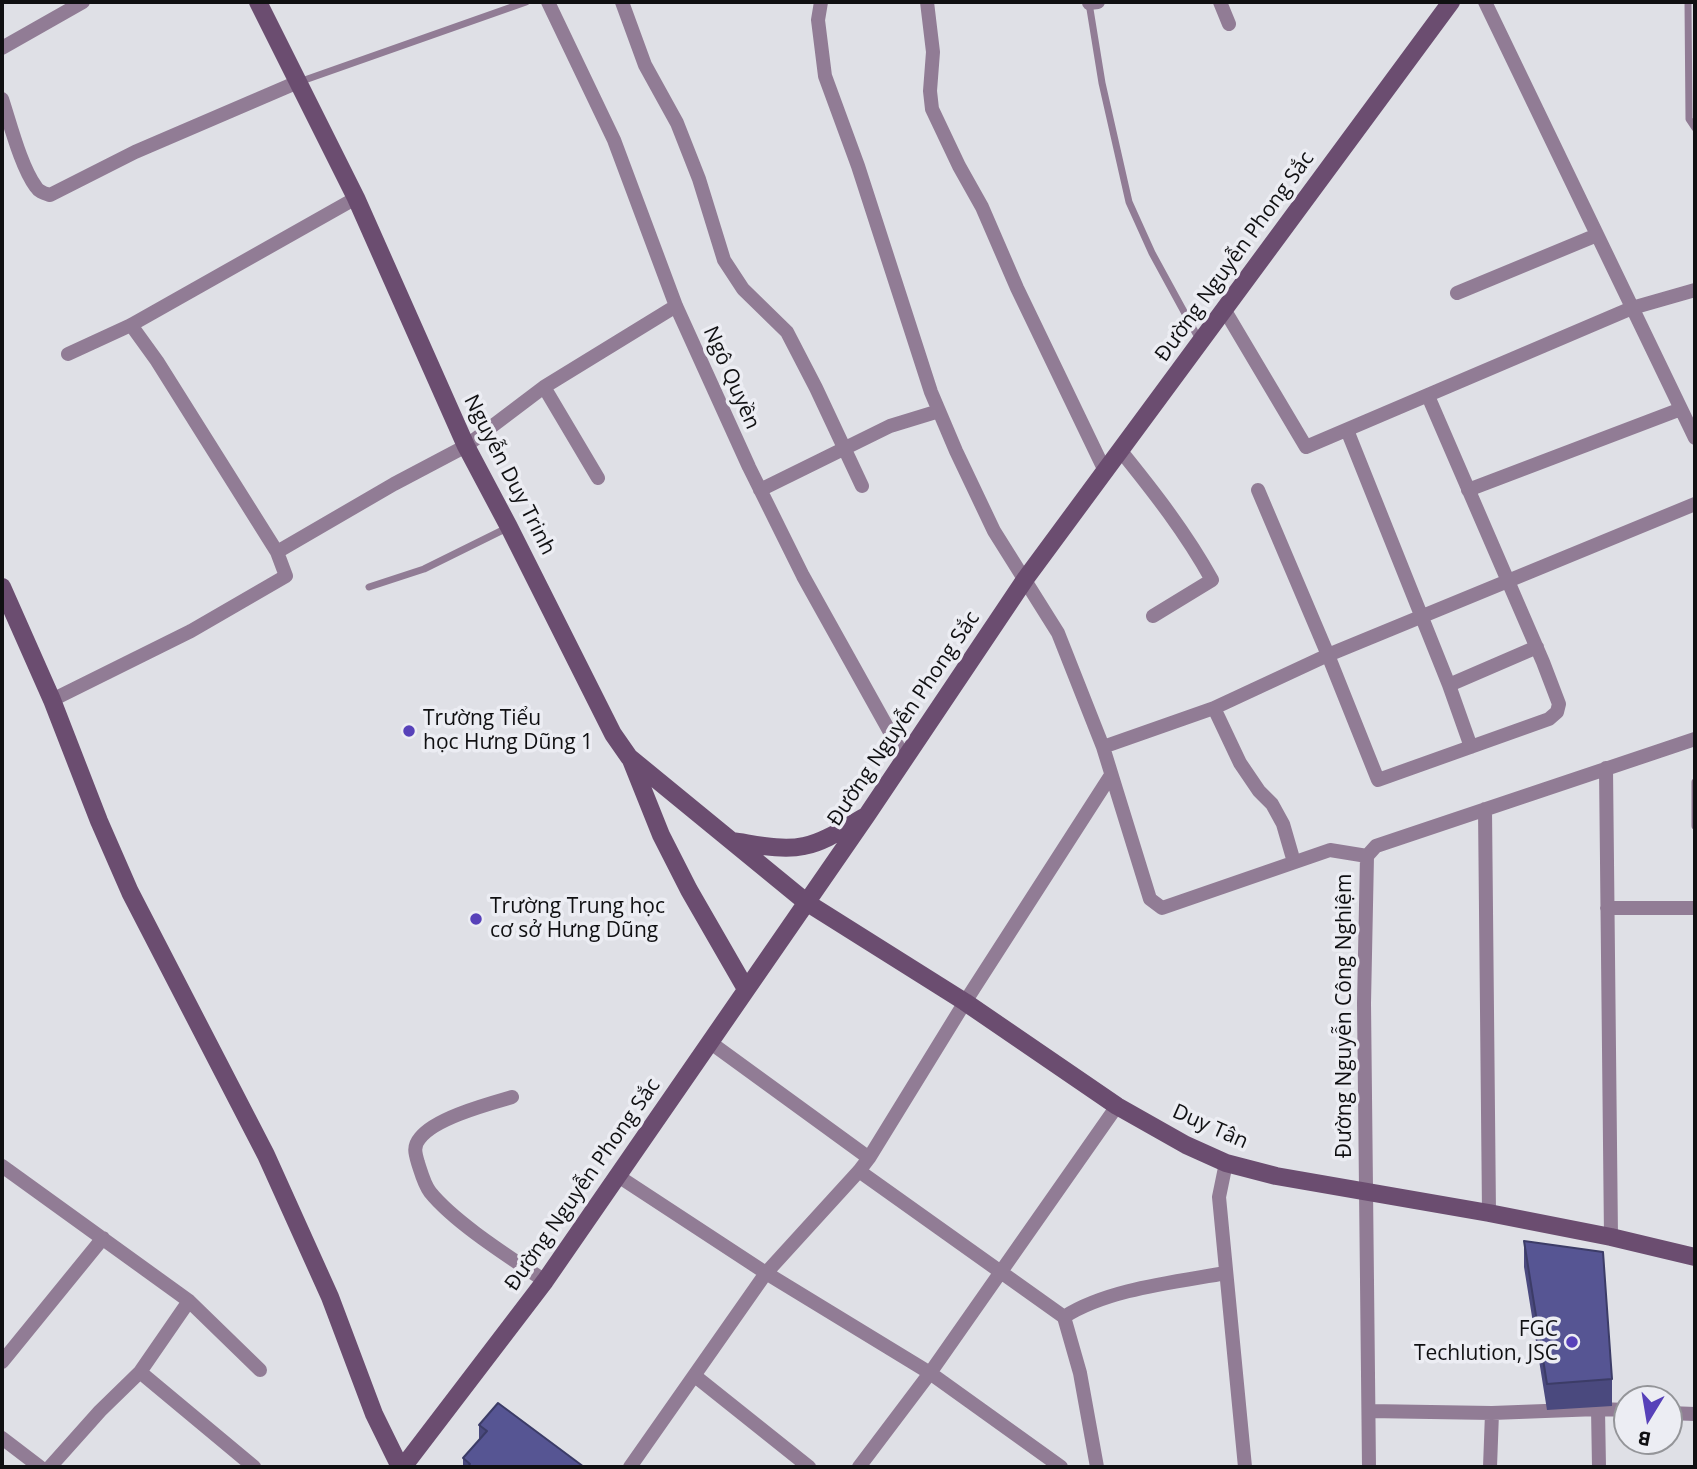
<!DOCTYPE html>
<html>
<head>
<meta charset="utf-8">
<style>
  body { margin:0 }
  #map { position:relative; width:1697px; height:1469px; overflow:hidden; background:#dfe0e6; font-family:"Open Sans",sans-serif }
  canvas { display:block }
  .frame { position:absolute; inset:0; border:4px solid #101012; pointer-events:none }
  .north { position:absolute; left:1613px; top:1385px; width:70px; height:70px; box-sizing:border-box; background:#ecedf3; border:2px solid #949599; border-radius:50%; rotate:191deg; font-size:19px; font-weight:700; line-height:28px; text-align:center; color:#101012 }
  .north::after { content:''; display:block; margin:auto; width:24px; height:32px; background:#5741b9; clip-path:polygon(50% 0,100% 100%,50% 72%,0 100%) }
</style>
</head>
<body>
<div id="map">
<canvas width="1697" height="1469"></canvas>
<div class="frame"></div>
<div class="north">B</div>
</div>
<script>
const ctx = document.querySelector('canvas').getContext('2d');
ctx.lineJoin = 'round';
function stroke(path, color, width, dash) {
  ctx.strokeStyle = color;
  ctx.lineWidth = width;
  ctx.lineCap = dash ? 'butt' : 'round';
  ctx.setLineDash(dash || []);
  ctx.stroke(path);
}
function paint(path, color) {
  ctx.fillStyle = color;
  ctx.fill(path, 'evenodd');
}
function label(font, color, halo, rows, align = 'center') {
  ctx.font = font + ' "Open Sans",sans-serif';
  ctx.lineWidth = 7;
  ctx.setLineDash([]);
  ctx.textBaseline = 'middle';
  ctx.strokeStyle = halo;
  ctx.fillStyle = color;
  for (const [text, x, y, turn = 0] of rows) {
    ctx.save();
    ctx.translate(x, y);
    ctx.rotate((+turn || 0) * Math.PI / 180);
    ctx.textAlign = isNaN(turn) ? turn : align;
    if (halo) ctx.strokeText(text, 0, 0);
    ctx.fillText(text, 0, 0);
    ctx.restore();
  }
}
const lane = new Path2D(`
  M1688,2L1689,119L1695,128
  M1089,3L1102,83L1129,202L1152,253L1200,341
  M299,82L526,2
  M369,587L424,569L509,527
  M1695,782V826`);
const street = new Path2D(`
  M548,2L614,140L676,306L749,467L803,576L905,759
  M622,2L645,65L677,123L699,179L724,260L743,289L787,332L816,388L862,486
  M821,2L818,20L825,76L858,166L931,392L956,451L994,531L1058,633L1103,747L1150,899L1162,908L1330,850L1367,856
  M927,2L933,52L930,91L932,109L959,166L982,207L1017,288L1105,471
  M1220,2L1229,24
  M1485,2L1695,438
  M1089,3L1098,2
  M2,48L83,2
  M2,99C10,123 21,167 36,187C39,192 44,193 50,195L135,152L298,82
  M1457,293L1597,235
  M1224,309L1306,447L1632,308L1695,290
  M68,354L131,325L356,198
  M544,387L598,478
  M1347,430L1449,685L1471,747
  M1120,450C1154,492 1186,533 1212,580L1153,616
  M760,490L890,426L939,411
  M1258,490L1328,655L1378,780L1549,719L1557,712L1559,704L1543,662L1428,396
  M1468,490L1681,409
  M277,552L394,484L466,446L544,387L676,306
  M1449,685L1537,647
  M52,700L191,631L286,576L277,552L157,361L131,325
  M1214,708L1240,763L1259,791L1272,804L1283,824L1294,862
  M1103,747L1214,708L1328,655L1695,504
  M1606,768L1611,1237
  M1485,809L1489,1213
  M1607,908H1695
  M711,1043L869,1158
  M512,1097C488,1104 435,1118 420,1138C413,1146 415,1153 418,1163C421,1172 424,1184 430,1192C455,1223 511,1258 545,1281
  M1226,1163L1219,1197L1245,1467
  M2,1166L189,1301L260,1370
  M859,1171L1064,1317L1080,1373L1097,1467
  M618,1176L766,1273L930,1373L1061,1467
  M189,1301L140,1372L254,1467
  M1064,1317C1107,1289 1176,1282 1226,1273
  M2,1362L103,1238
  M695,1376L809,1467
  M1598,1409L1599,1467
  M1369,1411L1492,1413L1598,1409L1627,1410
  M1669,1413L1695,1414
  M2,1438L40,1467
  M50,1467L100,1411L140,1372
  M630,1467L766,1273L859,1171L869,1158L965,1002L1111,775
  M859,1467L930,1373L1117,1106
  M1369,1467L1364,1003L1367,856L1376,846L1695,739
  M1490,1467L1492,1413`);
const secondary = new Path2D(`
  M258,2L356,198L466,446L509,527L613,734L629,757L806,902L965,1002L1117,1106L1186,1145L1226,1163L1276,1176L1489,1213L1611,1237L1695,1257
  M2,587L52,700L99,821L130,892L266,1155L330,1297L374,1414L400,1467
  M631,760L661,835L689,890L746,989
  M732,841C754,844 781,851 804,846C825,842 846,827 864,817
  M403,1467L545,1281L867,815L1026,578L1451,2`);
const wall = new Path2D(`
  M1524,1241L1612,1379V1406L1547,1410L1524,1267Z
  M479,1425L584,1467H463V1458L479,1440Z`);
const building = new Path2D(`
  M1524,1241L1603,1252L1612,1379L1547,1384Z
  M498,1403L584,1467H468L470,1464L463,1458L487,1431L479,1425Z`);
const markers = [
  [409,731,7,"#5741b9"],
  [476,919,7,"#5741b9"],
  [1572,1342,7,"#5741b9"]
];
const streetNames = [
  ["Đường Nguyễn Phong Sắc",1235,257,-54],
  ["Ngô Quyền",731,378,66],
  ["Nguyễn Duy Trinh",509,475,63],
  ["Đường Nguyễn Phong Sắc",904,719,-56],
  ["Đường Nguyễn Công Nghiệm",1345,1016,-90],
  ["Duy Tân",1210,1127,24],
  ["Đường Nguyễn Phong Sắc",583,1185,-55]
];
const poiNames = [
  ["Trường Tiểu",423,719],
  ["học Hưng Dũng 1",423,743],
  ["Trường Trung học",490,907],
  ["cơ sở Hưng Dũng",490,931],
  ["FGC",1558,1330,"right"],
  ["Techlution, JSC",1558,1354,"right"]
];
stroke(lane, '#917c95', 7);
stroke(street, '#917c95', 14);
stroke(secondary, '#6b4d70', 18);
paint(wall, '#4a497e');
paint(building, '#565593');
stroke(building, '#3c3c67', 2);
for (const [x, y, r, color] of markers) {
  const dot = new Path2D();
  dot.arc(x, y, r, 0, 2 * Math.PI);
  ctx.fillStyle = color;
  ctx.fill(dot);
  stroke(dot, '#ecedf3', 2.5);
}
label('21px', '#101012', '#ecedf3', streetNames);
label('21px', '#101012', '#ecedf3', poiNames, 'left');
</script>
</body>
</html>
